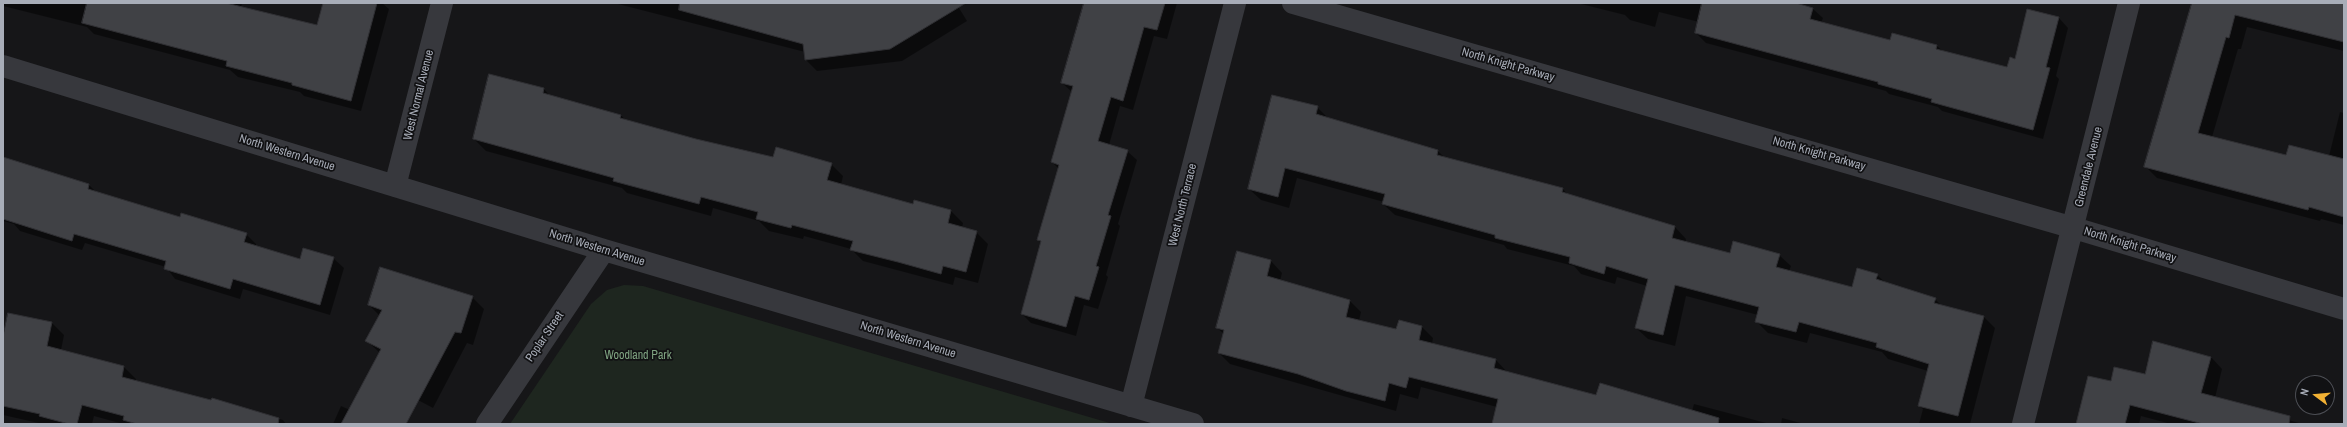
<!DOCTYPE html>
<html>
<head>
<meta charset="utf-8">
<style>
  body { margin:0 }
  #map { position:relative; width:2347px; height:427px; overflow:hidden; background:#161618; font-family:"Archivo Narrow",sans-serif }
  canvas { display:block }
  .frame { position:absolute; inset:0; border:4px solid #a8adb8; pointer-events:none }
  .north { position:absolute; left:2295px; top:375px; width:40px; height:40px; box-sizing:border-box; background:#111113; border:1px solid #4d4f55; border-radius:50%; rotate:286deg; font-size:11px; font-weight:700; line-height:16px; text-align:center; color:#a8adb8 }
  .north::after { content:''; display:block; margin:auto; width:14px; height:18px; background:#f2b134; clip-path:polygon(50% 0,100% 100%,50% 72%,0 100%) }
</style>
</head>
<body>
<div id="map">
<canvas width="2347" height="427"></canvas>
<div class="frame"></div>
<div class="north">N</div>
</div>
<script>
const ctx = document.querySelector('canvas').getContext('2d');
ctx.lineJoin = 'round';
function paint(path, color) {
  ctx.fillStyle = color;
  ctx.fill(path, 'evenodd');
}
function stroke(path, color, width, dash) {
  ctx.strokeStyle = color;
  ctx.lineWidth = width;
  ctx.lineCap = dash ? 'butt' : 'round';
  ctx.setLineDash(dash || []);
  ctx.stroke(path);
}
function label(font, color, halo, rows, align = 'center') {
  ctx.font = font + ' "Archivo Narrow",sans-serif';
  ctx.lineWidth = 3.5;
  ctx.setLineDash([]);
  ctx.textBaseline = 'middle';
  ctx.strokeStyle = halo;
  ctx.fillStyle = color;
  for (const [text, x, y, turn = 0] of rows) {
    ctx.save();
    ctx.translate(x, y);
    ctx.rotate((+turn || 0) * Math.PI / 180);
    ctx.textAlign = isNaN(turn) ? turn : align;
    if (halo) ctx.strokeText(text, 0, 0);
    ctx.fillText(text, 0, 0);
    ctx.restore();
  }
}
const green = new Path2D(`
  M624,285L643,286L1113,424H510L591,304L607,290Z`);
const shadow = new Path2D(`
  M3,3H242L241,8L318,27L324,3H382L389,9L361,111L304,96L300,92L238,77L230,70L94,34L87,27L3,6Z
  M614,3H956L967,21L902,61L817,71L806,60L805,52Z
  M1084,3H1177L1167,39L1154,36L1133,110L1120,106L1109,145L1127,151L1137,160L1118,224L1120,226L1106,275L1108,277L1098,309L1084,305L1076,336L1031,323L1022,314L1042,244L1038,240L1059,169L1052,162L1072,92L1062,83Z
  M1577,3H1792L1813,9L1823,18L1821,23L1890,42L1937,46L1944,52L2008,68L2059,18L2068,28L2056,76L2059,79L2043,139L1942,111L1938,107L1889,94L1886,91L1706,43L1696,33L1699,22L1659,12L1655,27L1630,20L1625,15Z
  M2193,3H2344V51L2247,27L2241,49H2238L2212,137L2287,157L2329,156L2340,112L2344,113V225L2321,219L2320,221L2157,178L2145,166Z
  M490,76L544,89L551,97L621,115L626,121L696,140L774,159L831,164L843,176L841,185L914,205L915,202L951,211L963,223L962,228L976,232L988,244L978,283L955,277L953,285L863,261L851,249L804,236L803,239L769,231L759,221L713,208L711,216L627,193L622,188L486,151L474,139Z
  M1317,107L1329,119L1438,151L1445,158L1563,189L1568,195L1675,227L1686,239L1685,243L1730,254L1779,255L1791,266L1789,271L1853,288L1877,275L1886,283L1935,299L1942,306L1984,317L1995,328L1970,424H1919L1923,409L1919,406L1928,371L1888,359L1882,352L1810,333L1807,343L1768,333L1756,321L1758,315L1686,296L1675,346L1648,339L1636,328L1647,286L1617,277L1615,284L1581,274L1574,266L1507,249L1504,245L1395,215L1383,204L1384,202L1297,178L1289,208L1261,200L1249,189Z
  M3,159L89,185L97,193L181,218L246,234L256,244V247L300,260L333,258L344,268L330,315L243,289L240,299L175,279L166,267L85,243L82,250L20,231L14,224L3,221Z
  M1237,252L1271,261L1282,273L1280,281L1350,301L1361,312L1359,321L1397,331L1422,327L1433,338L1432,344L1496,360L1507,372L1597,396L1692,411L1694,404L1770,424H1493L1497,407L1421,387L1418,399L1400,394L1396,411L1230,364L1219,353L1224,334L1217,328Z
  M472,297L484,309L473,345L467,343L433,408L416,399L405,424H333L341,406L350,410L380,353L367,341L380,316L369,305Z
  M9,314L52,323L64,335L61,350L124,367L136,379L135,381L212,401L213,399L283,420L286,424H123L94,416L92,424H43L3,415V341Z
  M2211,357L2222,369L2215,398L2302,424H2171L2141,416L2139,424H2077L2111,382Z
  M1782,418L1804,424H1781Z`);
const building = new Path2D(`
  M87,3H226L317,25L323,3H377L351,101L292,85V83L226,66L227,61L82,23Z
  M680,3H966L890,49L805,60L803,44L679,10Z
  M1084,3H1165L1157,30L1144,27L1123,101L1111,97L1098,141L1128,150L1108,215L1111,216L1096,266L1099,267L1089,300L1075,296L1066,327L1021,314L1041,241L1037,240L1059,165L1051,162L1073,86L1061,83Z
  M1702,3H1796L1813,8L1810,19L1890,40L1892,33L1937,45L1936,49L2007,67L2010,57L2015,59L2027,9L2059,17L2046,67L2050,68L2033,130L1931,102L1932,99L1878,84V82L1695,33Z
  M2192,3H2344V42L2235,15L2229,38L2226,37L2198,133L2286,155L2289,145L2344,159V217L2309,207L2308,210L2144,167Z
  M489,74L544,88L543,93L621,115L620,118L696,139L773,157L776,147L832,163L827,180L913,204L914,200L951,210L948,223L977,231L966,272L943,266L941,274L898,262L850,250L853,241L792,225L791,228L756,219L758,212L701,197L699,204L613,181L614,178L473,139Z
  M1272,95L1318,106L1316,114L1438,150L1437,155L1563,188L1562,192L1675,226L1672,238L1730,253L1733,241L1780,254L1776,267L1852,287L1857,268L1878,274L1876,279L1936,298L1934,303L1984,316L1958,416L1918,406L1929,364L1876,347L1877,343L1799,322L1796,332L1755,322L1759,307L1675,285L1663,335L1635,328L1648,279L1606,266L1604,274L1569,263L1570,257L1495,238V235L1382,204L1385,194L1285,168L1278,197L1248,189Z
  M3,157L89,184L88,189L180,217L181,213L247,233L244,242L300,259L303,248L334,257L320,305L233,279L230,289L164,269L166,261L74,234L72,241L3,219Z
  M1237,251L1271,260L1267,276L1350,300L1346,317L1396,329L1399,320L1422,326L1419,340L1496,359L1494,368L1596,395L1600,383L1719,418L1718,424H1492L1498,399L1409,377L1406,388L1389,383L1385,401L1346,391L1298,374L1218,353L1224,330L1216,328Z
  M380,267L473,296L461,333L455,332L406,424H341L381,349L365,341L382,310L368,305Z
  M8,313L52,322L47,346L124,366L122,377L211,400L212,398L279,418L278,424H137L123,420L124,416L82,405L77,424H69L39,416L40,414L3,406V337Z
  M2153,341L2211,357L2201,393L2290,416L2289,424H2203L2130,405L2125,424H2076L2088,376L2111,381L2114,367L2145,374Z`);
const street = new Path2D(`
  M1293,3L2074,228L2344,309
  M3,66L604,250L1193,424
  M395,186L442,3
  M1131,406L1235,3
  M487,424L604,250
  M2023,424L2129,3`);
const streetNames = [
  ["North Knight Parkway",1508,65,16],
  ["West Normal Avenue",419,95,-76],
  ["North Western Avenue",287,153,17],
  ["North Knight Parkway",1819,154,16],
  ["Greendale Avenue",2089,167,-76],
  ["West North Terrace",1183,205,-76],
  ["North Knight Parkway",2130,245,17],
  ["North Western Avenue",597,248,17],
  ["Poplar Street",545,337,-56],
  ["North Western Avenue",908,340,17]
];
const parkNames = [
  ["Woodland Park",638,356]
];
paint(green, '#1e261f');
paint(shadow, '#0007');
paint(building, '#404145');
stroke(building, '#303034', 1);
stroke(street, '#37383d', 22);
label('12px', '#a8adb8', '#111113', streetNames);
label('12px', '#7fa381', '#111113', parkNames);
</script>
</body>
</html>
